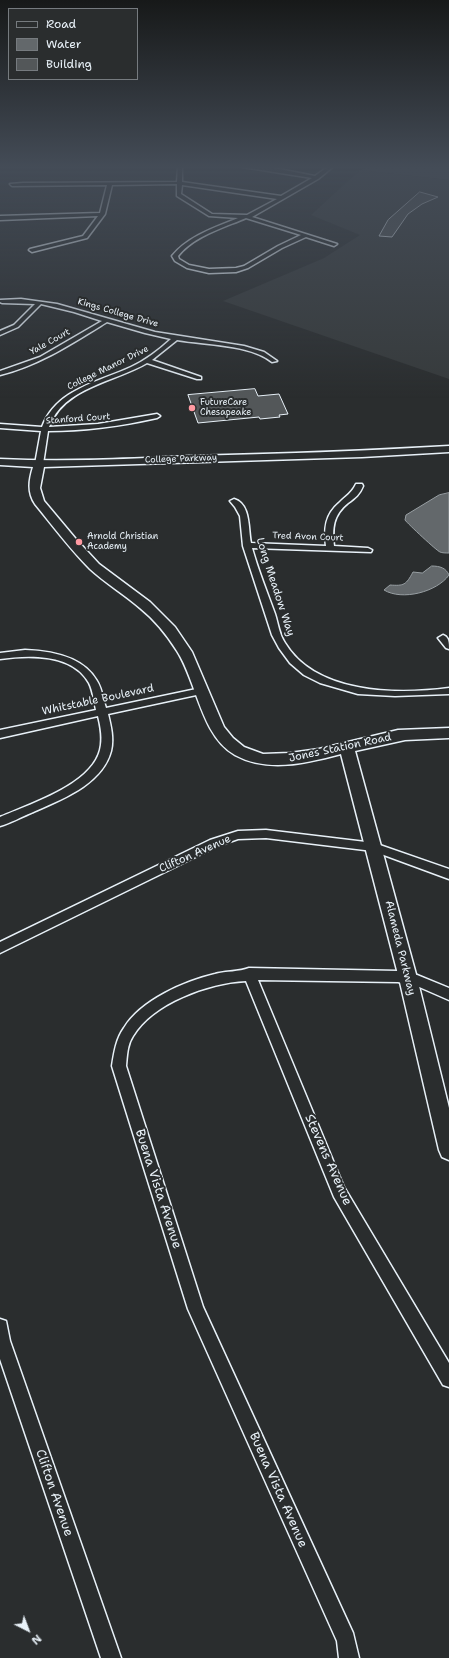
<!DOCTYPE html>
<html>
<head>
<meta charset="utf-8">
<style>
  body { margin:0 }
  #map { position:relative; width:449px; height:1658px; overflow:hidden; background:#2a2d2e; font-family:"Shantell Sans",sans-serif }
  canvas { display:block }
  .legend { position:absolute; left:8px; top:8px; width:130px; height:72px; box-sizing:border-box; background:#2a2d2e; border:1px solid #767b7f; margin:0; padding:5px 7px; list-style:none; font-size:12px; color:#e8f1f8 }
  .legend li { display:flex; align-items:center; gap:8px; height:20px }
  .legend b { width:20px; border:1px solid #767b7f }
  .north { position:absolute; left:8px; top:1610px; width:40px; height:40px; -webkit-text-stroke:3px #2a2d2e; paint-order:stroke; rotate:138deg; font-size:11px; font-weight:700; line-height:16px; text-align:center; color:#e8f1f8 }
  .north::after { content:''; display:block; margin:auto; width:14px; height:18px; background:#e8f1f8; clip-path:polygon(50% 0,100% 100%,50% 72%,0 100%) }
</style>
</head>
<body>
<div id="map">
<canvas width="449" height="1658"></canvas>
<ul class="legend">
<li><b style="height:5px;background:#2a2d2e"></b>Road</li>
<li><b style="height:11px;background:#63686b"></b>Water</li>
<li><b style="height:11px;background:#535759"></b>Building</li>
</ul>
<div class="north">N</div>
</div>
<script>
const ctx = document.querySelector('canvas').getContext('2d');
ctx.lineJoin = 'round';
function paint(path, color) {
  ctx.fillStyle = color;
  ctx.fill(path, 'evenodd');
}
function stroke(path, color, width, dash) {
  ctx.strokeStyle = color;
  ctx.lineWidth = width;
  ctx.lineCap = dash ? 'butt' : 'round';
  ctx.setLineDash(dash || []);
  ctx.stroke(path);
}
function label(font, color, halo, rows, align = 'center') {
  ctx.font = font + ' "Shantell Sans",sans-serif';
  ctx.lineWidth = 4;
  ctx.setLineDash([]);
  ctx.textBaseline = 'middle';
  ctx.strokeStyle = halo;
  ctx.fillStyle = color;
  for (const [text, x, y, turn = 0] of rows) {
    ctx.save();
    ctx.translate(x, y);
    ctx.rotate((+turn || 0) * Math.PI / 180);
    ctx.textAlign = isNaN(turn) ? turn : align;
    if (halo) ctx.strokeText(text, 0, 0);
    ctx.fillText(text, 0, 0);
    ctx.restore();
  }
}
const built = new Path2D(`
  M360,170L449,180V379L223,301L324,258L360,235L311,215Z`);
const green = new Path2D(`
  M370,166H449V180L360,170Z`);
const water = new Path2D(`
  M449,493V553C446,553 442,553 440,552C437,551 408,524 405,520L406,515L439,495Z
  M432,566C440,566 446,568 449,575C437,592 402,601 384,590L390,585C404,586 406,585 413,572L422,573Z`);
const building = new Path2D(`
  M420,192L438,197L422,204L408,214L392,237L379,236L388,220Z
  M255,389L258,396L279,394L288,414L279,415L280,417L260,419L259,417L198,423L188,395Z`);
const street = new Path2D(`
  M178,166H182V182L281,196L312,178L236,166C261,164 290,171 315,176L329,166H334L318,179L252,217L337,244L334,246L306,237L282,248L248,268L236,272L209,273L187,268L175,261L172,256C188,236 216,227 238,218L209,216L177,196V184L112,185L105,214L87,238L32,252L29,250L30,249L83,236L98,216L0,220V216L100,213L107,185L12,186L10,184L23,183L177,182ZM182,185L277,199L247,215L212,214L181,194ZM246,218L301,235L278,246L244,266L236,268L209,269L189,265L179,259L178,256C194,236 223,228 246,218Z
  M21,299L57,304L155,332L244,346L264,352L277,361L272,362C249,344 206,345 177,340L152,360L201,377V379H197L147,363C115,382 63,387 49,427L98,424L157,414L160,416L157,418C121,426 85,431 48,431L43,464L39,466L35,464L41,431L0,428V424L42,427C56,389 99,382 131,367C146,360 159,350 171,339L145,333L107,322C73,343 40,365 0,375V371L40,357L102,321L74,312L41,304L18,327L0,335V331L14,325L35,304L2,303L0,302V300Z
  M356,484H362L363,486C360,494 355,498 348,503C333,515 332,528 334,546L368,548L372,550L371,552L252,548C258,570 267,592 275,614C278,623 279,634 285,643C316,694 396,695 449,688V694L395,696L358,694L320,683L304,675L290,663L279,648L272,635L243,546L240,516L235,507L230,501L234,499C251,504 248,529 251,543L326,546C324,528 325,515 339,503C346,496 352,493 356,484Z
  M443,635C449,637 449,643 449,649L446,648L438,638Z
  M25,650C51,651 83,656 97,681C102,689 103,699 106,708L201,688L206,691L201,694L108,714C111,726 114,739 111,751C102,785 60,800 31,813C21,817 11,823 0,826V817C30,804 91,785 100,750C103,739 101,728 98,716L0,738V730L96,710C94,701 93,691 89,683C72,653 29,655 0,659V653Z
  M266,830L374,843L449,869V879L373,851L266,838L238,839L218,846L0,953V942L210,840L238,831Z
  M249,968L398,971L417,975L449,988V1000L417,986L398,982L258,980L344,1187L449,1363V1387L443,1385L334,1197L246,981C208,983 153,1003 133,1036C127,1045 127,1056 126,1066L203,1307L353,1633L359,1658H339L337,1641L188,1309L112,1066C114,1053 116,1039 124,1028C141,1000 185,981 215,974C226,971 239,972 249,968Z
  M0,1319L6,1321L10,1341L121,1658H101L0,1359Z`);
const secondary = new Path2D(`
  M449,446V452L362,457L44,467L40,488L44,501L75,538L99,564L150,602L175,627L192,652L224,727L233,738L244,747L263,754L290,753L319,749L398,730L449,728V738L405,740L355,751L417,978L449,1108V1160L442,1157L439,1150L399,978L341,754C307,763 268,773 235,755C201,736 197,682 177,651C167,635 155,620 140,608C124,594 105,583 90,569C70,549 53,526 35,504C27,492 29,480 33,467L0,465V459C64,462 127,459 191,456C277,454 363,451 449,446Z`);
const markers = [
  [192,408,4,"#ff9aa2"],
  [79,542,4,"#ff9aa2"]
];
const farStreetnames = [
  ["Kings College Drive",118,313,16],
  ["Yale Court",50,342,-29],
  ["College Manor Drive",108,368,-26],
  ["Stanford Court",78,419,-4],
  ["College Parkway",181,459,-2],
  ["Tred Avon Court",308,537,2]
];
const farPoinames = [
  ["FutureCare",200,403],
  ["Chesapeake",200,413],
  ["Arnold Christian",87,537],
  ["Academy",87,547]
];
const streetNames = [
  ["Long Meadow Way",275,587,72],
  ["Whitstable Boulevard",98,700,-12],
  ["Jones Station Road",340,748,-12],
  ["Clifton Avenue",195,854,-24],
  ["Alameda Parkway",400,948,76]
];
const nearStreetnames = [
  ["Stevens Avenue",328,1160,66],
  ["Buena Vista Avenue",158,1189,72],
  ["Buena Vista Avenue",278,1490,66],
  ["Clifton Avenue",54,1493,71]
];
paint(built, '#363a3b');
paint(green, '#424648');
paint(water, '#63686b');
stroke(water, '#989fa3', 1);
paint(building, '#535759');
stroke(building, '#e8f1f8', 1);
stroke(street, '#e8f1f8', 3);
stroke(secondary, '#e8f1f8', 3);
paint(street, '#2a2d2e');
paint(secondary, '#2a2d2e');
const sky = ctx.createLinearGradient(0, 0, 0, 398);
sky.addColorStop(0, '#171919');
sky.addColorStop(0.42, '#444c57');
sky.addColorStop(1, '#444c5700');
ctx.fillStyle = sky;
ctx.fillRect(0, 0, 449, 398);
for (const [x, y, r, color] of markers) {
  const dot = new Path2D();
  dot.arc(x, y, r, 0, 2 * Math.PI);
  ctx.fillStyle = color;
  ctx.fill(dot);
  stroke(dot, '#2a2d2e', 1.5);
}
label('9px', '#e8f1f8', '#2a2d2e', farStreetnames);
label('9px', '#e8f1f8', '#2a2d2e', farPoinames, 'left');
label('11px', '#e8f1f8', '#2a2d2e', streetNames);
label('13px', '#e8f1f8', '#2a2d2e', nearStreetnames);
</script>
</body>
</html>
